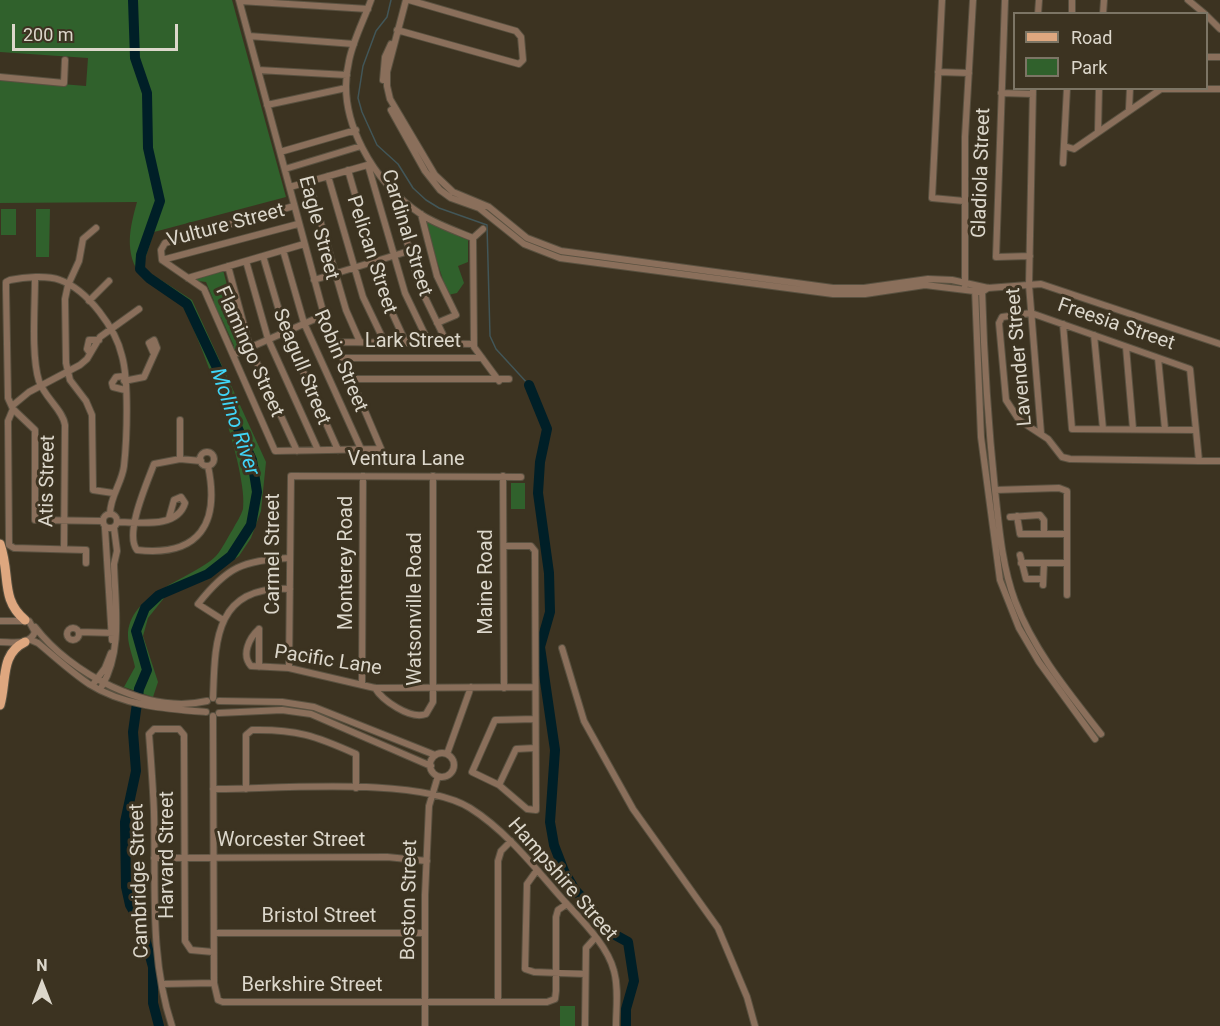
<!DOCTYPE html>
<html>
<head>
<meta charset="utf-8">
<style>
  body { margin:0 }
  #map { position:relative; width:1220px; height:1026px; overflow:hidden; background:#3c3321; font-family:Roboto,sans-serif }
  canvas { display:block }
  .legend { position:absolute; left:1013px; top:12px; width:195px; height:78px; box-sizing:border-box; background:#3c3321; border:2px solid #7c7565; margin:0; padding:8px 10px; list-style:none; font-size:18px; color:#dcd7cb }
  .legend li { display:flex; align-items:center; gap:12px; height:30px }
  .legend b { width:30px; border:2px solid #7c7565 }
  .north { position:absolute; left:12px; top:954px; width:60px; height:60px; -webkit-text-stroke:4px #3c3321; paint-order:stroke; rotate:0deg; font-size:16px; font-weight:700; line-height:24px; text-align:center; color:#dcd7cb }
  .north::after { content:''; display:block; margin:auto; width:21px; height:27px; background:#dcd7cb; clip-path:polygon(50% 0,100% 100%,50% 72%,0 100%) }
  .scale { position:absolute; left:12px; top:24px; width:166px; height:27px; box-sizing:border-box; border:3px solid #dcd7cb; border-top:0; padding-left:8px; font-size:18px; line-height:21px; white-space:nowrap; color:#dcd7cb; -webkit-text-stroke:4px #3c3321; paint-order:stroke }
</style>
</head>
<body>
<div id="map">
<canvas width="1220" height="1026"></canvas>
<ul class="legend">
<li><b style="height:8px;background:#dea77f"></b>Road</li>
<li><b style="height:16px;background:#30612c"></b>Park</li>
</ul>
<div class="north">N</div>
<div class="scale">200 m</div>
</div>
<script>
const ctx = document.querySelector('canvas').getContext('2d');
ctx.lineJoin = 'round';
function paint(path, color) {
  ctx.fillStyle = color;
  ctx.fill(path, 'evenodd');
}
function stroke(path, color, width, dash) {
  ctx.strokeStyle = color;
  ctx.lineWidth = width;
  ctx.lineCap = dash ? 'butt' : 'round';
  ctx.setLineDash(dash || []);
  ctx.stroke(path);
}
function label(font, color, halo, rows, align = 'center') {
  ctx.font = font + ' Roboto,sans-serif';
  ctx.lineWidth = 6;
  ctx.setLineDash([]);
  ctx.textBaseline = 'middle';
  ctx.strokeStyle = halo;
  ctx.fillStyle = color;
  for (const [text, x, y, turn = 0] of rows) {
    ctx.save();
    ctx.translate(x, y);
    ctx.rotate((+turn || 0) * Math.PI / 180);
    ctx.textAlign = isNaN(turn) ? turn : align;
    if (halo) ctx.strokeText(text, 0, 0);
    ctx.fillText(text, 0, 0);
    ctx.restore();
  }
}
const green = new Path2D(`
  M0,0H232L286,197L154,232L142,268L192,300L266,462L261,511L251,538L239,556L206,580L168,593L148,618L143,636L158,682L153,697L124,687L135,667C133,657 128,645 128,636C128,593 191,580 216,556C223,548 227,538 233,529C236,523 241,516 243,509C249,473 201,338 182,305C173,289 143,286 134,264C126,243 131,224 137,202L0,203V79L86,86L88,58L0,52Z
  M1,209H16V235H1Z
  M36,209H50L49,257H36Z
  M423,219L468,240V262L458,266L464,283L457,293L448,295Z
  M222,266L234,312L231,313L239,343L242,342L243,346L231,351L230,348L234,346L221,317L217,318L210,303L214,301L206,282L198,281L193,276Z
  M511,483H525V509H511Z
  M560,1006H575V1026H560Z`);
const stream = new Path2D(`
  M391,0L387,17L376,31L363,66L358,98L362,112L377,145L398,164L413,188L426,200L439,208L487,225L490,336L496,349L529,385`);
const river = new Path2D(`
  M133,0L135,58L147,93L148,148L160,201L141,255L140,269L149,278L187,304L219,372L231,413L252,460L257,492L251,525L231,556L208,574L159,595L145,608L136,631L147,670L139,689L133,732L136,771L125,822L126,887L130,905L141,924L153,967V1003L159,1026
  M529,385L547,429L540,462L538,493L549,573L550,612L540,647L555,750L550,822L554,845L564,871L575,890L590,906L608,931L628,942L634,981L626,1009V1026`);
const minor = new Path2D(`
  M239,0L324,315L385,458
  M371,0C364,20 353,40 349,61C335,119 374,183 422,215C438,225 456,231 473,238L474,347L499,381
  M406,0L387,72V86L390,99L435,175L453,192L489,207L527,238L561,251L833,288H864L928,279L952,280L988,288L1041,284L1220,344
  M942,0L932,198L964,201
  M1005,0L996,257L1030,256
  M1188,0L1205,14
  M240,1L368,9
  M1038,14L1039,0
  M1072,14V0
  M1103,14L1104,0
  M1206,15L1220,29
  M397,30L519,64L523,60L521,37L516,31L409,0
  M249,36L354,44
  M1206,57H1220
  M258,70L347,75
  M938,72L969,73
  M0,77L64,83L65,60
  M383,80L385,57L391,44
  M1033,88L1029,285L1041,433
  M1001,93L1033,94
  M267,105L346,88
  M1129,109L1130,88
  M391,110L425,171L440,190L451,198L479,208L524,244L560,258L833,294H865L925,285L982,292L988,288
  M1098,131L1099,88
  M1064,146L1074,149L1161,89H1220
  M280,152L356,130
  M1063,163L1067,88
  M368,165L405,293L429,343
  M285,169L361,146
  M348,170L384,295L406,343
  M328,176L363,297L385,343
  M309,182L346,310L360,342
  M290,187L371,164
  M392,188L419,285L447,343
  M294,206L165,243L161,250L162,260L204,289L275,451L381,449
  M421,214L437,276L456,315L437,323
  M96,228L83,239L79,261L68,285L65,299L66,363L70,380L86,401L92,415L93,490L113,493
  M473,238L483,229
  M283,250L304,323L361,449
  M263,256L285,331L338,450
  M162,260L298,224
  M246,261L268,339L318,450
  M228,266L250,348L297,451
  M35,278C35,307 31,356 39,381C45,398 63,410 65,425L64,549
  M188,278L304,244
  M314,280L409,251
  M965,285V137L973,0
  M975,289L981,437L1000,580L1019,628L1039,662L1095,739
  M982,290C984,357 988,423 995,490C999,527 1002,566 1015,601C1034,651 1069,693 1101,734
  M89,301L109,281
  M1063,324L1072,429L1196,430
  M1094,335L1103,429
  M337,342L473,344
  M1126,347L1133,429
  M90,353L87,349L89,340H99
  M233,355L324,315
  M344,358H482
  M1158,358L1165,429
  M124,376L116,377L112,383L113,387L125,390
  M352,379H509
  M124,381L144,377L157,348L154,340L149,343L153,352
  M12,406L29,392L80,365L87,359L100,337L139,309
  M13,409L8,421L9,545L14,548L86,550V563
  M200 459a7 7 0 1 1 14 0a7 7 0 1 1-14 0Z
  M180,459V420
  M201,461L180,459L154,464C147,483 124,534 137,550C200,557 220,523 208,466
  M1199,461L1190,369L1031,313L1002,317L999,323L1006,400L1019,420L1048,439L1062,457L1070,459L1199,461H1220
  M503,476L504,688
  M995,490L1059,488L1067,491V595
  M103 521a7 7 0 1 1 14 0a7 7 0 1 1-14 0Z
  M1017,516L1020,534H1067
  M1010,517L1040,515L1044,520V534
  M102,521L35,520V430L13,409L8,398L6,289V282L10,280C24,277 47,275 60,280C88,290 116,329 122,356C129,381 127,439 124,466C122,483 110,496 110,514
  M117,522C139,522 177,529 185,503L181,497L174,500L169,518
  M105,528L112,640
  M504,546H531L535,551L536,810L527,809L499,785L472,772L495,720L535,719
  M1020,555L1026,579H1043
  M1021,563H1067
  M1043,585L1044,563
  M223,620L198,604C227,567 243,560 290,558
  M0,621H29L35,632C29,646 13,642 0,642
  M35,627C70,673 147,715 207,701
  M67 634a6 6 0 1 1 12 0a6 6 0 1 1-12 0Z
  M259,629C249,638 241,655 251,666L289,668L375,688L535,687
  M259,629V667
  M79,632L115,633
  M31,640L38,643C55,657 71,672 89,684C124,706 167,709 206,712
  M562,648L584,721L633,809L718,928L747,997L755,1026
  M289,668L291,476L521,477
  M94,683L105,668L111,653
  M362,685L363,476
  M102,686C123,650 115,605 114,564L117,551L114,528
  M375,688C382,700 410,720 426,714L433,702V476
  M213,698C215,642 214,585 290,589
  M219,701L282,702L314,707L435,755
  M219,713L282,710L311,714L431,766
  M213,716L214,983L218,1000L223,1002H547L555,999L556,991V917L558,910L567,904
  M430 765a12 12 0 1 1 24 0a12 12 0 1 1-24 0Z
  M447,754L471,687
  M499,785L516,749L535,748
  M213,789C277,789 419,776 470,808C505,830 532,864 558,894C577,916 607,943 614,971C619,989 616,1008 616,1026
  M246,789V735L252,730C296,729 316,736 356,754V788
  M154,858L387,857L427,861
  M537,870L527,884L525,969L534,972L585,974
  M214,933H425
  M162,984L214,983
  M498,1002V861L501,851L511,841
  M172,1026C149,958 156,883 154,812C153,786 151,760 149,734L154,729H179L184,735L185,941L191,950L213,952
  M425,1026V895L429,806L438,776
  M585,1026L586,948L595,938`);
const primary = new Path2D(`
  M0,544C11,576 0,599 25,620
  M0,705C7,680 0,654 25,642`);
const streetNames = [
  ["Gladiola Street",982,173,-88],
  ["Vulture Street",226,226,-15],
  ["Eagle Street",318,228,75],
  ["Cardinal Street",406,233,73],
  ["Pelican Street",371,255,72],
  ["Freesia Street",1116,325,19],
  ["Lark Street",413,342],
  ["Flamingo Street",249,352,66],
  ["Lavender Street",1020,357,-95],
  ["Robin Street",340,361,67],
  ["Seagull Street",301,367,68],
  ["Ventura Lane",406,460],
  ["Atis Street",48,481,-89],
  ["Carmel Street",274,554,-90],
  ["Monterey Road",347,563,-90],
  ["Maine Road",487,582,-90],
  ["Watsonville Road",416,609,-90],
  ["Pacific Lane",328,661,9],
  ["Worcester Street",291,841],
  ["Harvard Street",168,855,-90],
  ["Hampshire Street",562,880,49],
  ["Cambridge Street",140,881,-92],
  ["Boston Street",410,900,-89],
  ["Bristol Street",319,917],
  ["Berkshire Street",312,986]
];
const waterNames = [
  ["Molino River",234,422,71]
];
paint(green, '#30612c');
stroke(stream, '#425658', 1.5);
stroke(river, '#001f27', 10);
stroke(minor, '#595140', 8);
stroke(primary, '#595140', 11);
stroke(minor, '#8a6f5b', 6);
stroke(primary, '#dea77f', 9);
label('20px', '#dcd7cb', '#3c3321', streetNames);
label('italic 21px', '#40d5f7', '#3c3321', waterNames);
</script>
</body>
</html>
